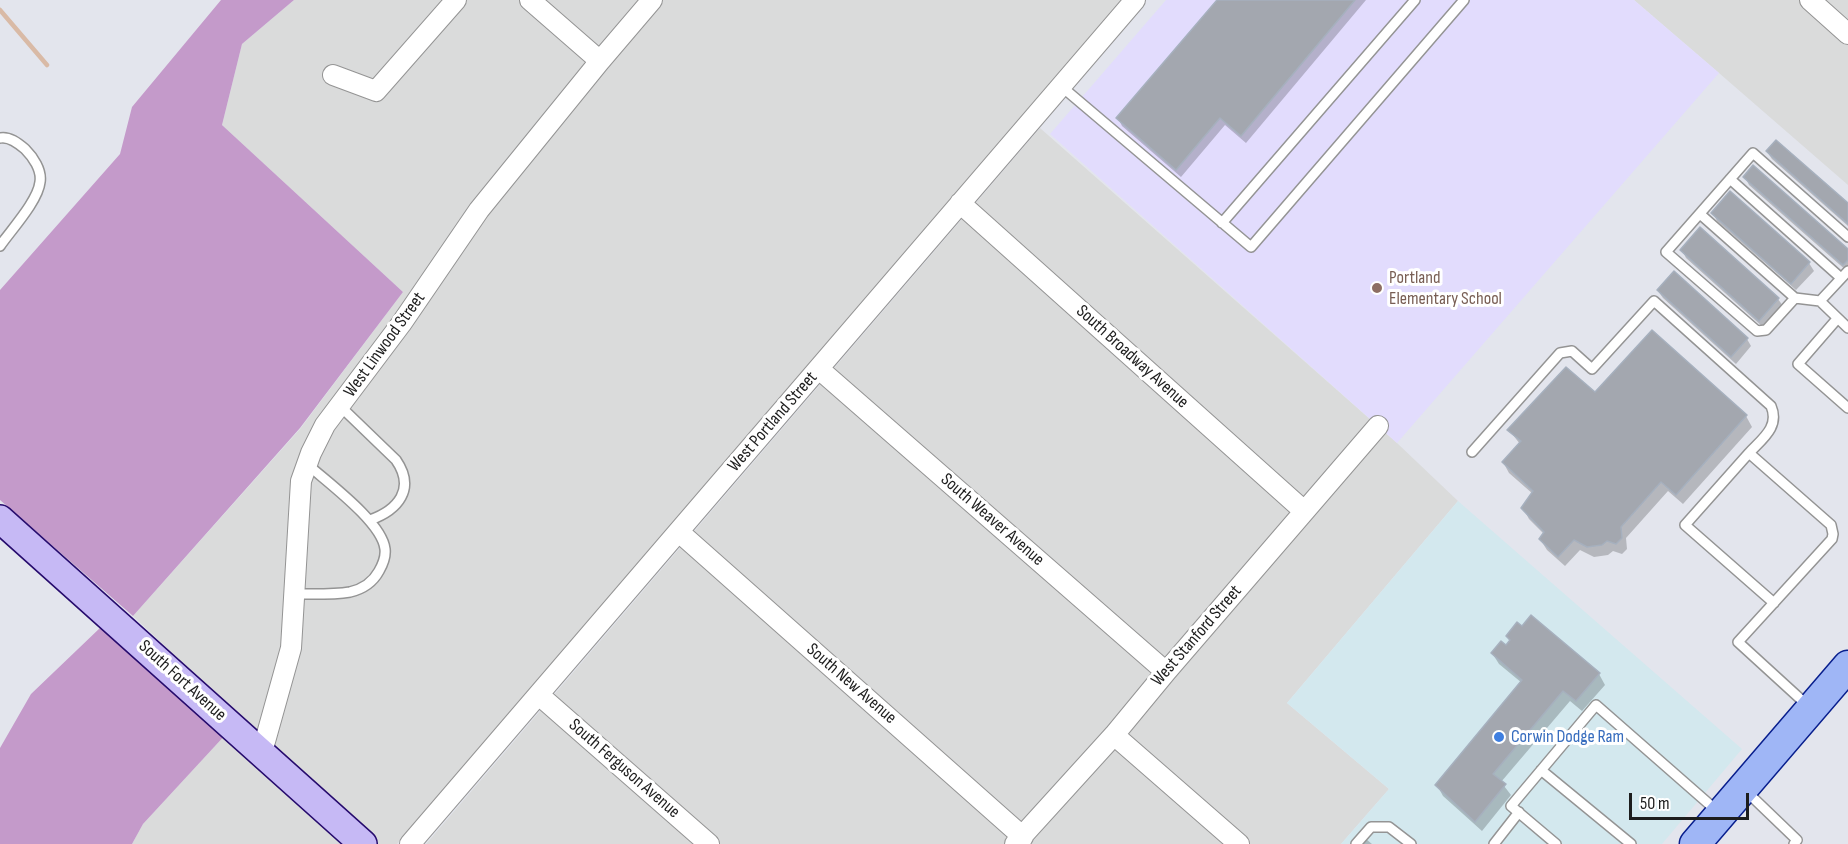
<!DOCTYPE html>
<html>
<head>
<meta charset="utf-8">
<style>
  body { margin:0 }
  #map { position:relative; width:1848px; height:844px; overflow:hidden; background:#e3e5ed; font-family:"Sofia Sans Condensed",sans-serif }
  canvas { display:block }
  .scale { position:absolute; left:1629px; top:793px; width:120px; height:27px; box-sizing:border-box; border:3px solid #1d1d1d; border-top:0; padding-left:8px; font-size:18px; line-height:21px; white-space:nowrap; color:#1d1d1d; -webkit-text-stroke:4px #fff; paint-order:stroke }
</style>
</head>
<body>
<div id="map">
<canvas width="1848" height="844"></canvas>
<div class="scale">50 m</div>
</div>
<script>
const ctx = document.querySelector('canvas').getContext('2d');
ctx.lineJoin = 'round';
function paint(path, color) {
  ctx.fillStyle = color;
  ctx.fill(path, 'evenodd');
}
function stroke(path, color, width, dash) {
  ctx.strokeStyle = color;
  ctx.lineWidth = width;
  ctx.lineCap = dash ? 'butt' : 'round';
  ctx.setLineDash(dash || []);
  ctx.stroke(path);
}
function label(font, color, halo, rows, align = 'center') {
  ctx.font = font + ' "Sofia Sans Condensed",sans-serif';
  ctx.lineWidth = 6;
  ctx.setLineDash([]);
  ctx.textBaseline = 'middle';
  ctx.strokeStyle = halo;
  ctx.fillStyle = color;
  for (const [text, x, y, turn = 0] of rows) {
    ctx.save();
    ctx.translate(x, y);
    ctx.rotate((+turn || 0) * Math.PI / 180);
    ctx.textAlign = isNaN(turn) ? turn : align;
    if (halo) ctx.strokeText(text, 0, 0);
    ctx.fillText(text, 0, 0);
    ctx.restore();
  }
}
const residential = new Path2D(`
  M294,0H1122L397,844H375L133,616L300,429L403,292L222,125L242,44Z
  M1634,0H1848V185L1719,73Z
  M1040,128L1397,443L1458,501L1287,703L1389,789L1341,844H426Z
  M228,732L351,844H132L143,824Z`);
const commercial = new Path2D(`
  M1458,501L1742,749L1662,844H1341L1389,789L1287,703Z`);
const education = new Path2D(`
  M1166,0H1634L1719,73L1397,443L1050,134Z`);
const forest = new Path2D(`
  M221,0H294L242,44L222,125L403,292L300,428L133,616L0,500V290L120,154L132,107Z
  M101,627L228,732L143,824L132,844H0V748L31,694Z`);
const shadow = new Path2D(`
  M1219,0H1366L1246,143L1225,125L1181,177L1122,126L1118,118Z
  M1767,152L1848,205V226L1772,159Z
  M1745,177L1848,251V272L1749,185Z
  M1730,193L1809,263L1814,271L1796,290L1717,221L1713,213Z
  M1682,250L1778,299L1783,306L1764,328L1686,258Z
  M1658,291L1747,339L1751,346L1736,364L1663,298Z
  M1652,332L1746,416L1752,427L1683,504L1668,491L1626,538L1627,549L1622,554L1613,551L1608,555L1594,557L1580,550L1565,566L1547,550L1540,539L1544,534L1529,519L1523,508L1533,494L1509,473L1503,462L1520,444L1509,430L1595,395Z
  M1531,617L1599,674L1605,685L1582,711L1570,701L1501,782L1511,795L1482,831L1443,796L1437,785L1522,683L1499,664L1492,653L1506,647L1510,642L1507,636L1522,628Z
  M1366,839L1372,844H1362Z`);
const stream = new Path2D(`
  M0,10L47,65`);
const building = new Path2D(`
  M1217,0H1355L1241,136L1220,118L1176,170L1116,118Z
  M1776,140L1848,203V224L1766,151Z
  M1753,165L1848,249V260L1843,265L1743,177Z
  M1730,191L1810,262L1791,284L1711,213Z
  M1700,227L1779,298L1759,321L1680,250Z
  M1674,271L1748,338L1731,357L1657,290Z
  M1652,330L1747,415L1676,495L1661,482L1621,527L1622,538L1616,544L1607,541L1602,545L1587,547L1574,540L1558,557L1539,539L1544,532L1521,508L1533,491L1502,462L1521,441L1507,430L1566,367L1595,392Z
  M1531,615L1600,673L1576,701L1563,691L1493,774L1506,784L1475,822L1435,785L1522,680L1491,653L1501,641L1506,645L1510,640L1506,636L1517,622L1522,626Z`);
const lane = new Path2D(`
  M1061,86L1251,247L1464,0
  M0,138C9,136 18,143 25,149C33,157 42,170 40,182C38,201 11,230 0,246
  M1730,179L1841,278
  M1700,214L1795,298
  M1222,223L1415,0
  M1848,237L1753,153L1666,252L1757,331L1766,330L1795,298L1820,301L1848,328
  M1820,301L1848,271
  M1837,319L1798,364L1848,408
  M340,406L396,460C416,489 398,510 370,520
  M1472,452L1560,353L1572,351L1592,369L1654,301L1771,406C1780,427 1762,439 1749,453
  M294,594C312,594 332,595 350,592C363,589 373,582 379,571C383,564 386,557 385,549C382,522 327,482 307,464
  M1774,603L1685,525L1749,453L1831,525L1833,534L1832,539L1738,642L1807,705
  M1541,770L1631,844
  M1746,791L1797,840L1794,844
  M1356,844L1371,827H1389L1411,844
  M1494,844L1519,812
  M1556,844L1511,806L1596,705L1717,811`);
const street = new Path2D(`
  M530,0L600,61
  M1810,0L1848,34
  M333,75L376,91L456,0
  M960,203L1304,511
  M819,369L1166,672
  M679,532L1023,837
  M539,695L709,844
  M1114,735L1239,844
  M262,752L291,648L301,481L311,453L325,425L401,324L479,210L600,61L652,0
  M410,844L1135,0
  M1015,844L1114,735L1166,672L1378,426`);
const secondary = new Path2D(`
  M0,519L363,844`);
const primary = new Path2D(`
  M1695,844L1848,666`);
const markers = [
  [1377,288,6,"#8d6e63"],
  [1499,737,6,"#3f7fe0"]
];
const educationNames = [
  ["Portland",1389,278],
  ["Elementary School",1389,299]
];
const streetNames = [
  ["West Linwood Street",385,345,-54],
  ["South Broadway Avenue",1132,357,42],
  ["West Portland Street",773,422,-49],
  ["South Weaver Avenue",992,520,41],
  ["West Stanford Street",1197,636,-49],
  ["South Fort Avenue",182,681,42],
  ["South New Avenue",851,684,41],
  ["South Ferguson Avenue",624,769,41]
];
const shopNames = [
  ["Corwin Dodge Ram",1511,737]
];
paint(residential, '#dadbdb');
paint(commercial, '#d3e8ee');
paint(education, '#e2dcfd');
paint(forest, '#c49aca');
paint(shadow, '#0003');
stroke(stream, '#d9baa6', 4.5);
paint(building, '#a3a7af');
stroke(building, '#a6b0be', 1.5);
stroke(lane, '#949494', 12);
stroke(street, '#949494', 22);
stroke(secondary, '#260b6d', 30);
stroke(primary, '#081e8d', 33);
stroke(lane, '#fff', 9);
stroke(street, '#fff', 20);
stroke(secondary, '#c6b9f5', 27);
stroke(primary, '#9fb6f6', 30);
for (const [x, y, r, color] of markers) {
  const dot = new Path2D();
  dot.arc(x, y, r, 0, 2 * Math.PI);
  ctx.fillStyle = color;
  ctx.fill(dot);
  stroke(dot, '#fff', 2);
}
label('18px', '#785e54', '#fff', educationNames, 'left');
label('18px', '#1d1d1d', '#fff', streetNames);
label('18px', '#366cbe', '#fff', shopNames, 'left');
</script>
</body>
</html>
